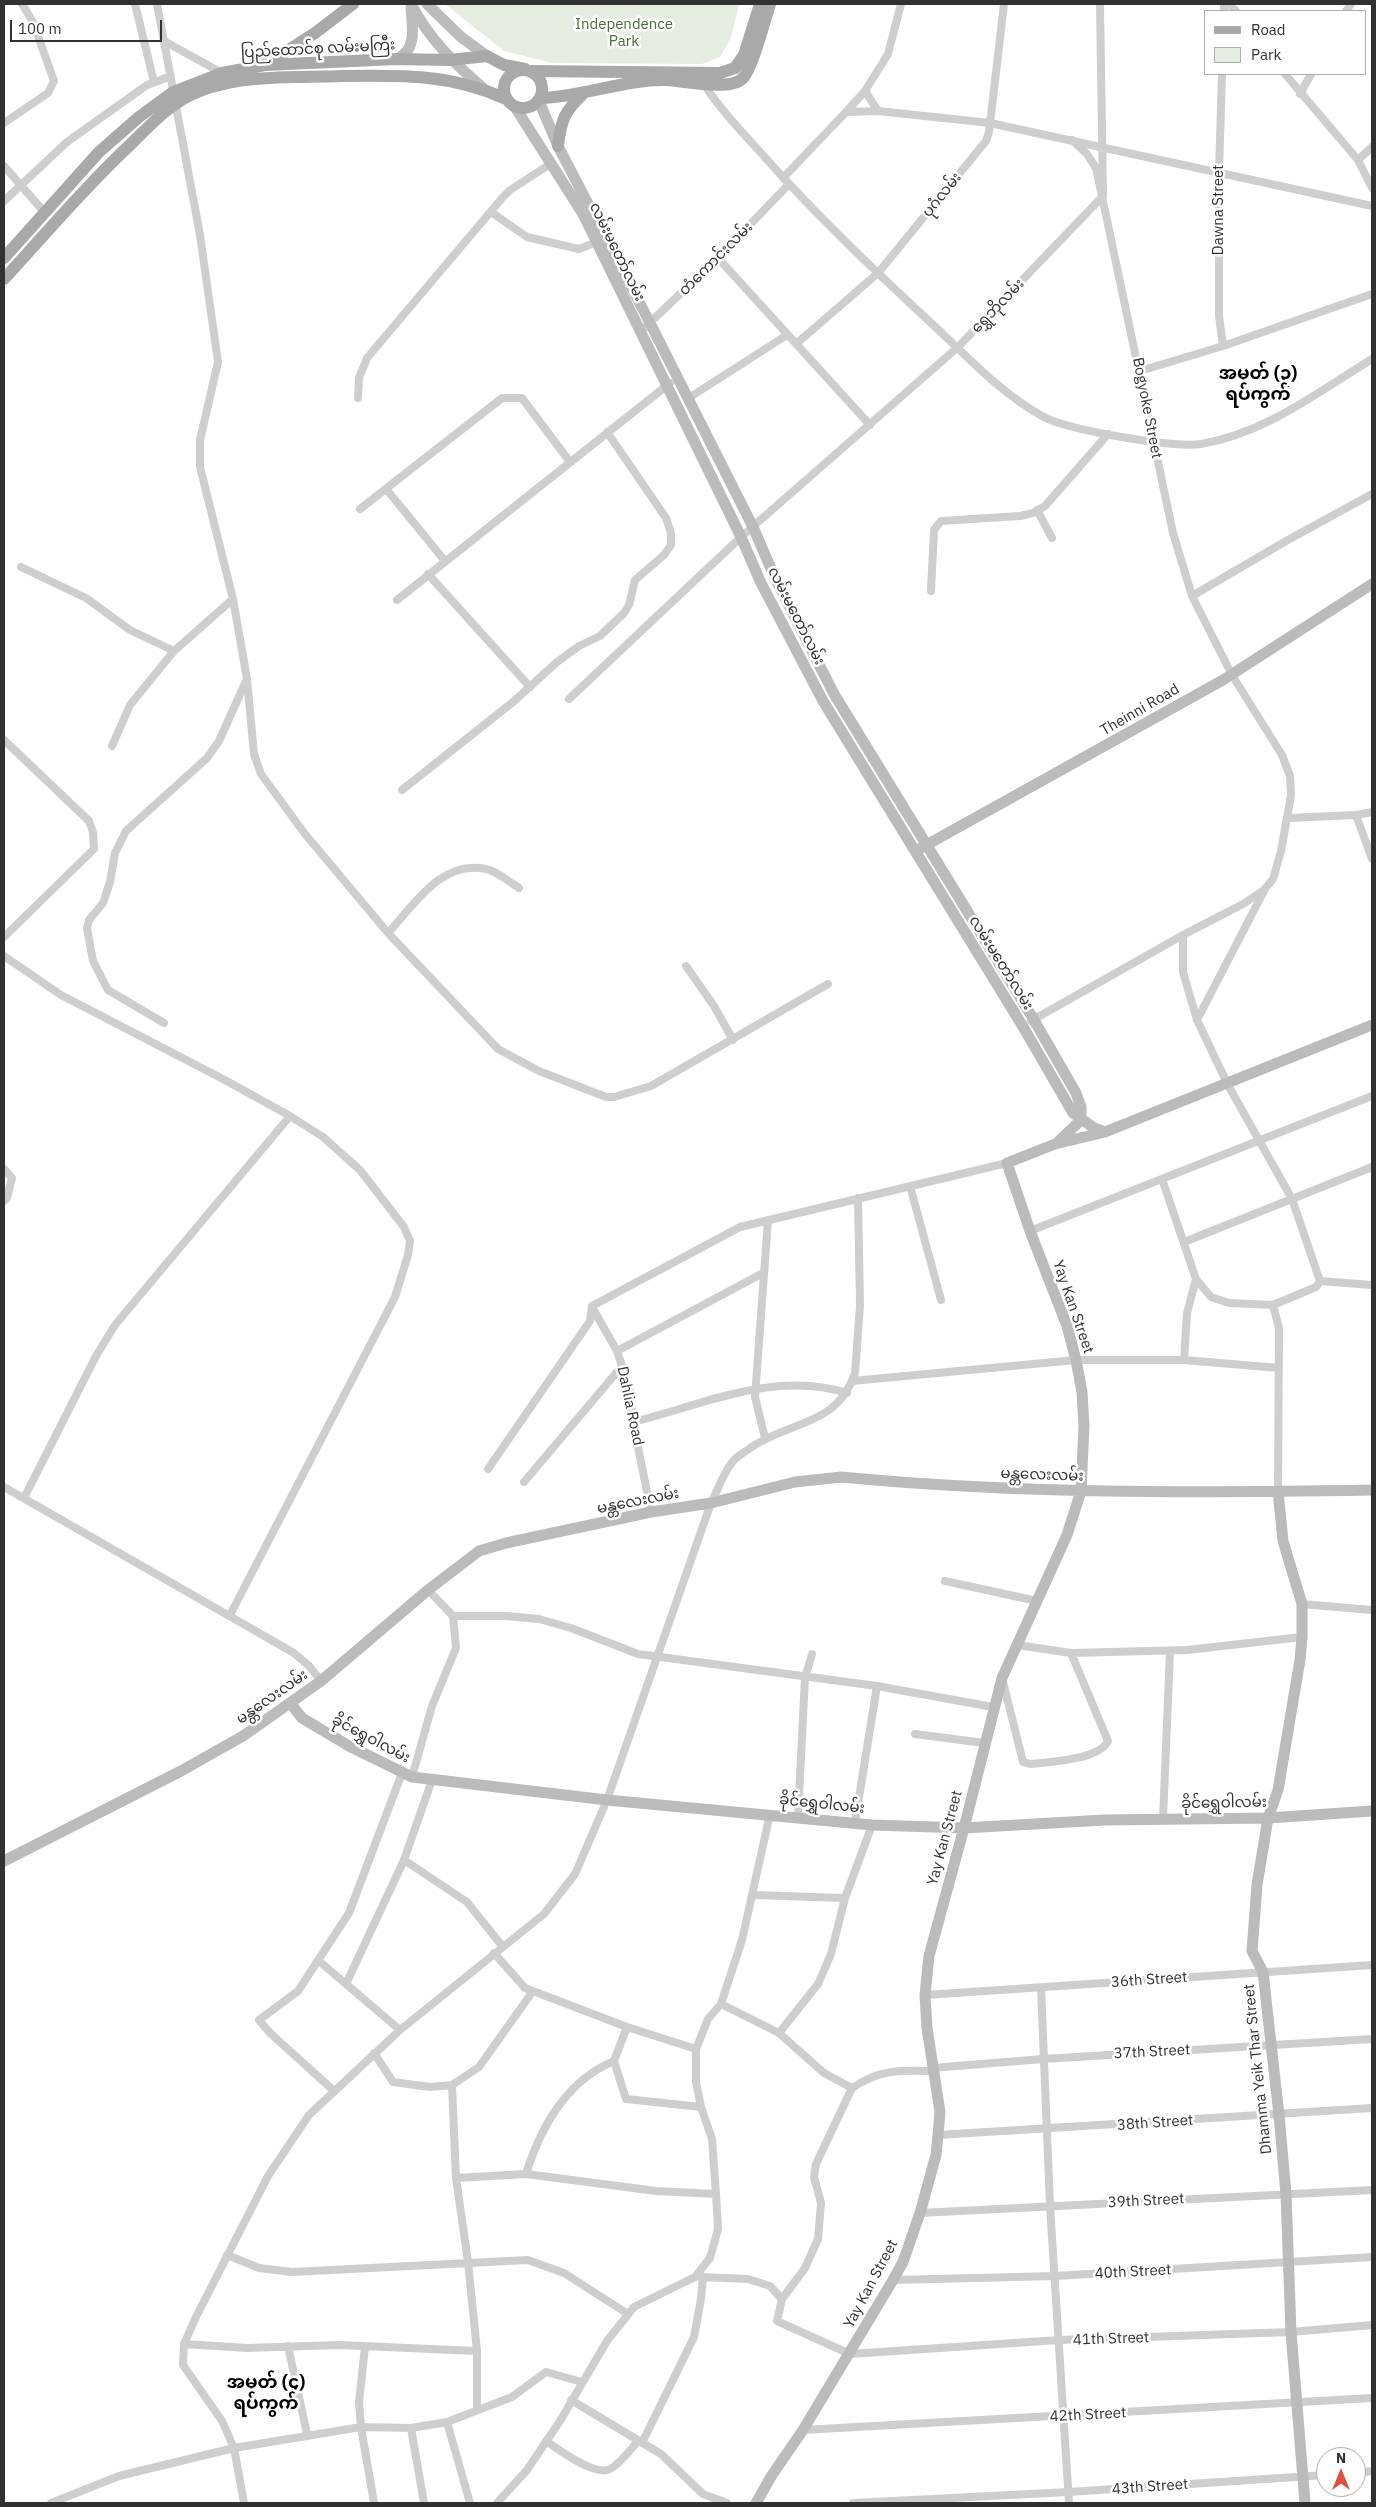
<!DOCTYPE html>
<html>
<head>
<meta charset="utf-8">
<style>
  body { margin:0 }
  #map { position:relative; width:1376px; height:2507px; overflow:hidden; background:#fff; font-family:"IBM Plex Sans",sans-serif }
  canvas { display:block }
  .frame { position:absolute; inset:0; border:5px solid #313131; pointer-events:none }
  .legend { position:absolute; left:1204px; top:10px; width:162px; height:65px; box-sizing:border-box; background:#fff; border:1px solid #adadad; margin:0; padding:6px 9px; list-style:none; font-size:15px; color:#313131 }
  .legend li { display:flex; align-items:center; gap:10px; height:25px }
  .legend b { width:25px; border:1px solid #adadad }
  .north { position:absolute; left:1316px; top:2447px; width:50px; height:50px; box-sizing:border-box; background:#fff; border:1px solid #adadad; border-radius:50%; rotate:0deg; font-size:14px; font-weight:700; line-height:20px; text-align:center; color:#313131 }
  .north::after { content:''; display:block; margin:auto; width:18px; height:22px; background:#de513c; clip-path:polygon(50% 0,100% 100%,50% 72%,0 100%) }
  .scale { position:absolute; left:10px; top:20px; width:152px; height:22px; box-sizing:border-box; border:2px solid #313131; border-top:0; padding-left:6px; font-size:15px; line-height:18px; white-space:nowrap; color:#313131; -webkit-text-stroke:4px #fff; paint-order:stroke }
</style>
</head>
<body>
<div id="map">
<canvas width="1376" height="2507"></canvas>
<div class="frame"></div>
<ul class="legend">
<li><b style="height:6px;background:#a9a9a9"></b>Road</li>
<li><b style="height:14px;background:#e4eddf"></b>Park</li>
</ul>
<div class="north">N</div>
<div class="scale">100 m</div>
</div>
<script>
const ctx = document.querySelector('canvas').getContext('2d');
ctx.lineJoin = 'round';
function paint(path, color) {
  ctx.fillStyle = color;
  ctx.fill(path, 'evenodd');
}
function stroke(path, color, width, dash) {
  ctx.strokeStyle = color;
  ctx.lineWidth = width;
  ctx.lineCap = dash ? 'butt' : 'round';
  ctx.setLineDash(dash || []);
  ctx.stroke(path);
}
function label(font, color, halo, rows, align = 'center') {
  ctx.font = font + ' "IBM Plex Sans","Noto Sans Myanmar",sans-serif';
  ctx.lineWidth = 5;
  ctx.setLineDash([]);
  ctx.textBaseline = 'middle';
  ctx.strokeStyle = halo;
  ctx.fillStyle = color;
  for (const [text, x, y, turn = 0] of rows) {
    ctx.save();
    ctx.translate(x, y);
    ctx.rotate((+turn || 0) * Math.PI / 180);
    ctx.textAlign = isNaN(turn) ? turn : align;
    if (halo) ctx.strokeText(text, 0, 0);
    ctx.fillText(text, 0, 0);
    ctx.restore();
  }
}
const green = new Path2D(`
  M445,4H739L731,38L720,57L702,64L553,63L504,51Z`);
const street = new Path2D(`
  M135,4L154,82
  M157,4L200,235L218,362L200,440V467L233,599L247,679L254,754L261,774L305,834L388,933L498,1049L539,1071L606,1097H614L651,1086L828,984
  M1229,4L1236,11
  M1224,11V4
  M1346,11L1351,4
  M164,41L222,73
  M1222,74L1219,172V316L1223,346
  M1285,74L1358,160L1372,188
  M703,83C720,109 741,131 762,154C814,213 872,268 930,322C966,355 999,392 1042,416C1066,430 1173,448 1201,444C1266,433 1318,392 1372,359
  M865,91L878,111
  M1300,94L1311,74
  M846,112L865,91L888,54L901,4
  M4,123L48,93L54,81L33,22L22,4
  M1358,160L1372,147
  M4,166L45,213
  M783,178L846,112L878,111L990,123L1372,206
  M4,201L67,142L147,85L171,76
  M491,212L527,237L579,249L597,242
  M718,258L870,425
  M640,332L718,258L789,184
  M796,344L878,273L986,141L989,132L1004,4
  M1140,371L1223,346L1372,294
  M358,398L359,378L367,358L503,197L510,190L552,163
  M687,399L787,335
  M387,490L445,561
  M360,509L502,398H522L570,462
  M1037,510L1052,538
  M21,567L86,598L130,630L174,651
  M428,574L530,687
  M931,591L934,530L941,521L1020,516L1033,513L1045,506L1108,434
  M1192,596L1286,541L1372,494
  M397,600L670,383
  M569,699L741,537L958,347L1103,196L1100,4
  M4,740L89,821L93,832L94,849L4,937
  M112,746L130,705L174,651L233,599
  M402,790L513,702L557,662L579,646L600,636L624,613L629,605L635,580L664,555L671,545V533L666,518L607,432
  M1356,815L1372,812
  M1289,818L1356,815L1372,859
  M388,933C414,905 442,859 486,869C497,871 509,882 519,888
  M4,956L61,995L223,1079L290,1116L323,1137L360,1170L404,1227L410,1241L408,1255L395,1297L230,1615
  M686,966L714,1006L733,1040
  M1197,1020L1264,891
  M1031,1021L1183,935L1243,904L1264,890L1273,879L1281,851L1291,795L1290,776L1282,755L1232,675L1192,596L1173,533L1096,168L1087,154L1072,140
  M164,1023L108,990L93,961L87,928L89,920L103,903L110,882L115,853L126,831L207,758L219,741L246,681
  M4,1169L12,1178L7,1198L4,1201
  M1162,1179L1196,1279L1211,1297L1229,1303L1273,1305L1316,1287L1320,1281L1292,1199L1228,1085L1197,1020L1183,972V935
  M910,1186L941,1300
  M1030,1231L1372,1096
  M1184,1242L1372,1167
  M1320,1281L1372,1285
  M1273,1305L1279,1328L1278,1491
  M592,1307L617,1351L622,1366L630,1391L633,1422L651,1512
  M617,1351L763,1273
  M1184,1360L1187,1313L1196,1279
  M852,1381L1076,1360H1184L1279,1368
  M633,1422C703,1405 774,1370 847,1393
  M765,1438L755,1397L768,1220
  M488,1469L590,1321L592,1306L740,1227L1007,1163
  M524,1482L622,1366
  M4,1487L294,1653L309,1666L321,1681
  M24,1498L96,1356L115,1325L290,1116
  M945,1581L1037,1601
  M428,1590L453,1616H506L539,1619L571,1628L638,1654L877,1686L993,1707
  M1302,1604L1372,1610
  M1017,1645L1071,1653L1187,1650L1302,1637
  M1003,1682L1023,1762L1030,1764C1048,1762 1099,1760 1108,1741L1071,1653
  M915,1734L984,1743
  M412,1777L432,1706L456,1648L453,1616
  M798,1816L805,1678L812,1654
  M1163,1819L1170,1651
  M855,1822L877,1686
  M404,1860L467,1902L503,1947
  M753,1895L845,1898
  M494,1953L525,1988L627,2027L696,2049
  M319,1961L400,2030
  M346,1984L404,1860L432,1780
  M1041,1988L1050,2206L1069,2503
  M925,1995L1372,1965
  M721,2004L742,1940L770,1814
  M779,2033L818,1984L831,1954L845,1898L872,1825
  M374,2053L393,2082L430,2087L452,2085L479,2067L533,1991
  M614,2061L626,2099L701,2107
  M932,2068L1043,2059L1372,2039
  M452,2085L456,2178L468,2262L477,2351V2410
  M852,2088L816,2164L814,2177L821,2203L818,2239L805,2268L782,2299L777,2321L850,2354L1059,2340L1291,2332L1372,2325
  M333,2090L269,2032L259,2020L298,1991L349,1913L402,1773
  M938,2135L1372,2108
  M526,2174C541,2126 566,2081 614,2061L627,2027
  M456,2178L526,2174L656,2191L716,2194
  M920,2213L1372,2190
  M227,2255L259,2268L292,2272L528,2260L564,2273L628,2314
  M700,2277L748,2279L770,2286L782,2299
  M893,2280L1056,2276L1372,2257
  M184,2344L247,2348L339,2345L477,2351
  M288,2346L307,2434
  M365,2347L359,2402L361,2427L374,2503
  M571,2400L661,2454L703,2494L727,2503
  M447,2422L470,2503
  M411,2428L424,2503
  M803,2430L1372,2398
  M546,2441C559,2450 595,2477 610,2469C621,2463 630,2450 638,2441
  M642,2443L694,2337L701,2299L703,2277
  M1356,2473L1372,2471
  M51,2503L119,2476L234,2448L361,2427L411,2428L447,2422L512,2397L546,2372L582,2382
  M244,2503L234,2448L222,2421L183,2365L184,2344L196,2317L268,2176L309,2115L400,2030L544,1914L575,1874L607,1800L711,1503C718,1490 724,1470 735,1459C739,1455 745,1452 750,1448C790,1420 837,1427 855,1373L860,1305L858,1198
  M497,2503L527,2470L560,2421L607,2341L634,2307L695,2277L710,2258L718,2229L716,2194L712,2139L701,2107L696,2082V2049L708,2019L721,2004L779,2033L824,2073L852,2088C880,2069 901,2070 933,2071
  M853,2503L1069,2492L1326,2475`);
const secondary = new Path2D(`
  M411,4C429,39 455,64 484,89
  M427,4L461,37L487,56
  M397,59C418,49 412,27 411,7
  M539,101L558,146L650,323L753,527L775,578L834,694L1034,1020L1076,1093L1081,1107V1120L1059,1141
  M515,107L583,214L741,537L761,583L823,701L1022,1025L1073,1113L1094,1128L1105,1132
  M921,848L1223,680L1372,584
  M1278,1491L1283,1541L1302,1604V1637L1300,1660L1278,1790L1268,1818L1257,1885L1252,1951L1263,1972L1279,2115L1286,2194L1291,2332L1305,2503
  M291,1704L302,1718L349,1746L412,1777L607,1800L872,1825L964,1828L1105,1820L1268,1818L1372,1811
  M4,1861L181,1771L243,1736L321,1681L428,1590L479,1551L506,1543L651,1512L711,1503L795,1482L841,1477C1018,1494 1195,1493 1372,1490
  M756,2503L772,2475L803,2430L893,2280L903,2262L920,2213L936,2155L938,2135L940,2112L927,2028L925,1995L929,1956L964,1828L1002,1678L1067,1535L1081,1491L1084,1426L1082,1392L1076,1360L1067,1326L1030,1231L1007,1163L1055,1144L1105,1132L1372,1025`);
const primary = new Path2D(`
  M265,65L315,33L353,4
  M504 89a19 19 0 1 1 38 0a19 19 0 1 1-38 0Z
  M531,71L720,73L735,68L744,55L760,4
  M541,98C582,97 626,79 666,80C684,81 729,91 742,79C752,71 765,19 770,4
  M558,146C561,120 564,112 583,94
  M4,258L99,152L139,117L173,92L222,73L265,65L397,59L450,60L487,56L504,65L525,69
  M4,279C47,232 88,184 134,141C153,122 174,100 200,91C244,74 296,78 343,76C401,75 451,74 506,99`);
const parkNames = [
  ["Independence",624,25],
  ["Park",624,42]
];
const streetNames = [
  ["ပြည်ထောင်စု လမ်းမကြီး",318,49,-3],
  ["ပုဂံလမ်း",942,195,-51],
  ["Dawna Street",1219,210,-90],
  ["လမ်းမတော်လမ်း",617,252,64],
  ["တံကောင်းလမ်း",716,259,-45],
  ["ရွှေဘိုလမ်း",998,306,-46],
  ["Bogyoke Street",1147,408,79],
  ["လမ်းမတော်လမ်း",796,616,63],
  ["Theinni Road",1140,710,-30],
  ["လမ်းမတော်လမ်း",1001,963,58],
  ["Yay Kan Street",1073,1307,71],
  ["Dahlia Road",630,1406,78],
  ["မန္တလေးလမ်း",1042,1475,2],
  ["မန္တလေးလမ်း",638,1501,-11],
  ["မန္တလေးလမ်း",272,1697,-35],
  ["ခိုင်ရွှေဝါလမ်း",371,1739,28],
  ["ခိုင်ရွှေဝါလမ်း",1224,1803,-1],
  ["ခိုင်ရွှေဝါလမ်း",822,1804,6],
  ["Yay Kan Street",945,1838,-75],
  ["36th Street",1149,1980,-4],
  ["37th Street",1152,2052,-3],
  ["Dhamma Yeik Thar Street",1258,2069,-96],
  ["38th Street",1155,2123,-4],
  ["39th Street",1146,2201,-3],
  ["40th Street",1133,2272,-3],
  ["Yay Kan Street",871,2284,-62],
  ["41th Street",1111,2339,-2],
  ["42th Street",1088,2415,-3],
  ["43th Street",1150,2487,-4]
];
const quarterNames = [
  ["အမှတ် (၃)",1258,374],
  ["ရပ်ကွက်",1258,395],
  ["အမှတ် (၄)",266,2383],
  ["ရပ်ကွက်",266,2404]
];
paint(green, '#e4eddf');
stroke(street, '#cecece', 8);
stroke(secondary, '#bbb', 11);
stroke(primary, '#a9a9a9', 12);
label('15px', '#4b6b3f', '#fff', parkNames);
label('15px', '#313131', '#fff', streetNames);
label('bold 18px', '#000', '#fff', quarterNames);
</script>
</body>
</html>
